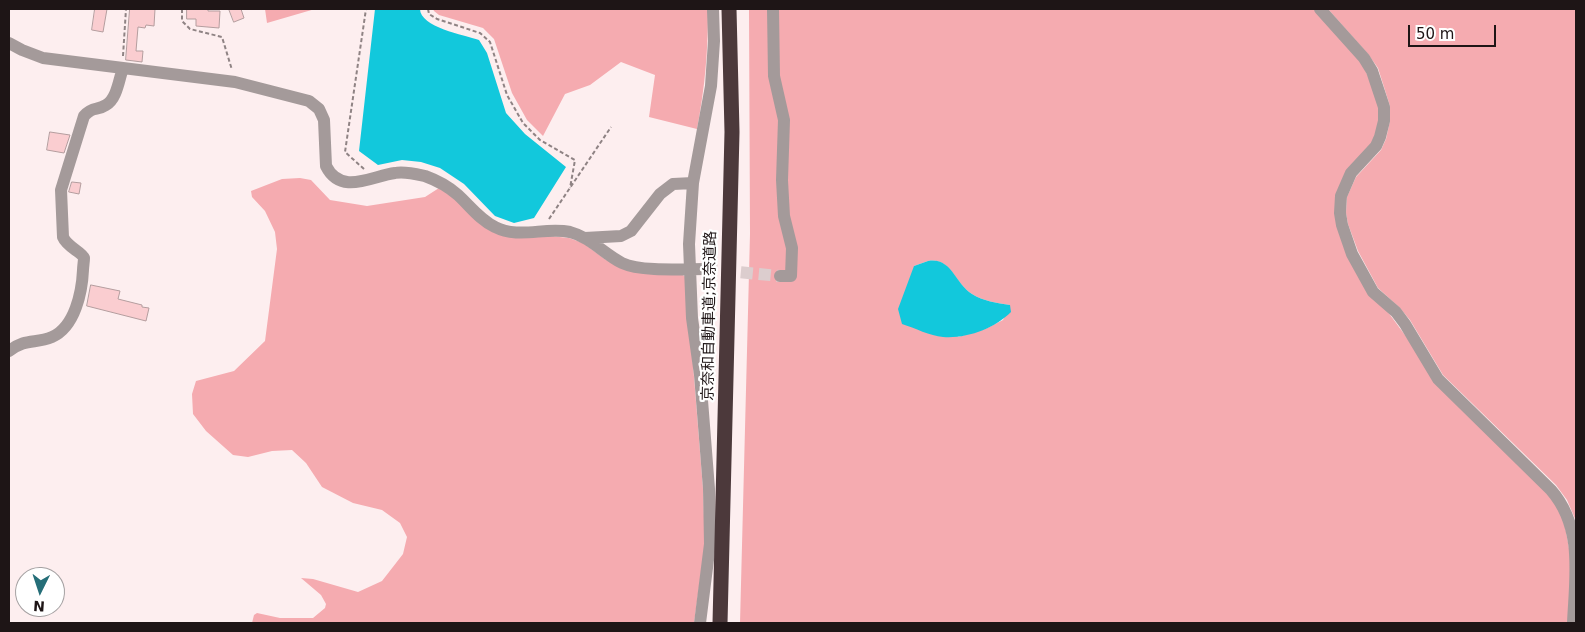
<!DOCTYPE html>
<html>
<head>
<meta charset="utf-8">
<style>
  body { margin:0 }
  #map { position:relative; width:1585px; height:632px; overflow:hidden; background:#fdeeef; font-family:"DejaVu Sans",sans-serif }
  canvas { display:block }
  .frame { position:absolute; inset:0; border:10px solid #1e1516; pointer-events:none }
  .north { position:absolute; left:15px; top:567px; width:50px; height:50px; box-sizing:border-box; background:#fff; border:1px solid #a5a1a2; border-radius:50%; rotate:184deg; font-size:14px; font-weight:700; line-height:20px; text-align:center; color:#1e1516 }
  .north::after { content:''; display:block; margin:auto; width:18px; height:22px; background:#256e78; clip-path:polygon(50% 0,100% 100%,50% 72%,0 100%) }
  .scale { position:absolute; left:1408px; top:25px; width:88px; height:22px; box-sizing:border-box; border:2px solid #1e1516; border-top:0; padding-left:6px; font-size:15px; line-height:18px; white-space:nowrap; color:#1e1516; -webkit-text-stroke:4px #fff; paint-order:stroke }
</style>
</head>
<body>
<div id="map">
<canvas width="1585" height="632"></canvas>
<div class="frame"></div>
<div class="north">N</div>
<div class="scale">50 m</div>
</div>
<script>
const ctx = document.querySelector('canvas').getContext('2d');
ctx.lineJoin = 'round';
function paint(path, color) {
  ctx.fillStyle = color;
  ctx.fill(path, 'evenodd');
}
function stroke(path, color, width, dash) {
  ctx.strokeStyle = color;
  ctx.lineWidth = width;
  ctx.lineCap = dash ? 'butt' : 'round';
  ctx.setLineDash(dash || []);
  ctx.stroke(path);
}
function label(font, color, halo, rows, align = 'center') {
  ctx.font = font + ' "DejaVu Sans","Noto Sans JP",sans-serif';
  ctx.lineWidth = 4.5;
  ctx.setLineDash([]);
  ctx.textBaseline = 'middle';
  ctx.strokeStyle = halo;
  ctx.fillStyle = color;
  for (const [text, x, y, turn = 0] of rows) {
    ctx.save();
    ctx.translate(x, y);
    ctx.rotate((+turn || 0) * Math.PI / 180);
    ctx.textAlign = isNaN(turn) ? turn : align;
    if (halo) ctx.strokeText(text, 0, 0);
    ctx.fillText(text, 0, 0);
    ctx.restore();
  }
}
const green = new Path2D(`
  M265,9H315L267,23Z
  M433,9H708C708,52 705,87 697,129L649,117L655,75L621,62L590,85L565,94L543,136L527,120L512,93L494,39L483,28L439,15L434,11Z
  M749,9H1316L1361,60L1381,107L1380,127L1336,213L1382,304L1416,350L1549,492L1563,514L1572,566L1569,623H740L750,234ZM928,261C951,257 955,284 972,294C983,301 997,303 1010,305L1003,320L985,329L958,337L914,266Z
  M1328,9H1576V521L1567,500L1556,485L1443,375L1410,320L1400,308L1378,288L1358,251L1348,224L1346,213L1347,197L1356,177L1381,150L1386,139L1390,121V106L1378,68L1368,54Z
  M300,178L311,180L330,200L367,206L425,197L439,188L453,197L477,221L550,236L569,238L583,243L606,260L679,273L686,277L703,489L705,544L694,623H252L254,615L257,613L280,618H313L325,608L326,604L321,595L301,578L313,579L358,592L382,581L403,554L407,537L400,523L382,510L353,503L322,487L306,463L292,450L272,451L248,457L233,455L206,431L193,414L192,394L196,381L234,371L265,341L277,249L275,232L265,211L252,197L251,191L282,179Z`);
const water = new Path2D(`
  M375,9H420C420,27 464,35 479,40L487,53L506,113L525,134L566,167L534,218L514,223L495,216L464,184L440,168L421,162L402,160L378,165L359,151Z
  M928,261C952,257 955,284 972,294C983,301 997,303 1010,305L1011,312C995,328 967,339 943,337C930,336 915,328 902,324L898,309L914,266Z`);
const building = new Path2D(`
  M95,9H107L103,32L92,30Z
  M130,9H155L154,26L146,25L145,28L138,27L136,51H143L142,62L126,60Z
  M187,9H208V11H220L219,28L196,26V19H187Z
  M229,9H241L244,18L234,22Z
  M50,132L70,135L64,153L47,150Z
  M72,182L81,183L79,194L69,192Z
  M91,285L120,291L118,299L142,305V307L149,308L146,321L87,306Z`);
const minorTunnel = new Path2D(`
  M705,269L780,276`);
const path = new Path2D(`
  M182,9V21L190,29L222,37L232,70
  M428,9L429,14L437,19L480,33L490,42L507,95L523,123L540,140L575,160L570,188
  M123,56L126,9
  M364,169L345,152L366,9
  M549,219L611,127`);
const minor = new Path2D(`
  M773,9L774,76L784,120L782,180L784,216L792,248L791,276H780
  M1320,9L1364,58L1372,71L1384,107V121L1380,137L1376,146L1351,173L1341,196L1340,213L1342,225L1352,254L1373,292L1396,312L1405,324L1438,379L1551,490C1584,528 1575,577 1573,623
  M9,43L22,50L43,58L235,82L309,101L319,109L324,120L326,166C341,196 372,176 395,173C404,171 416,174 425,176C436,180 449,187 458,195C470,206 480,220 495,227C518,239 545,227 570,232C590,237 604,254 622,263C641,272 684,269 705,269
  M585,238L621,236L631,231L660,194L673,184L693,183
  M9,351C26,338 35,344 52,337C75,327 82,292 83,270C83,267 84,261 84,258C82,252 67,247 63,237L61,190L84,116C93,106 97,111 106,105C117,99 119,79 123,68
  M700,623L710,544L709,489L700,375L692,318L689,244L693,183L711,86L714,41L713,9`);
const highway = new Path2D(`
  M720,623L732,132L729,9`);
const streetNames = [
  ["京奈和自動車道;京奈道路",710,316,-89]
];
paint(green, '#f5abb0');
paint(water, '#12c8dc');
paint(building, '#facdd0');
stroke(building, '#b49d9e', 1);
stroke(minorTunnel, '#dccdce', 12, [12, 6]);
stroke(path, '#8f8384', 2, [4, 2.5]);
stroke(minor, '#a49a9a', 12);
stroke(highway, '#4c393b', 15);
label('15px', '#1e1516', '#fff', streetNames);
</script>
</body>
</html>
